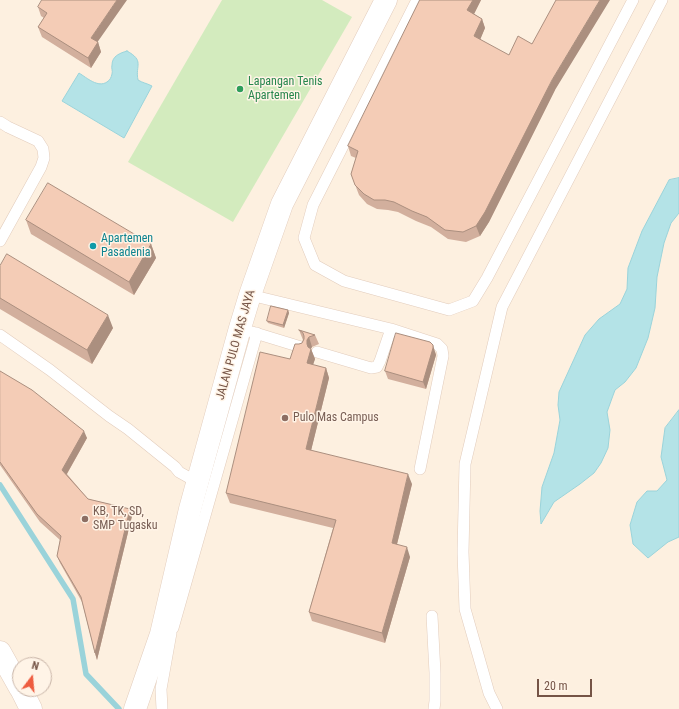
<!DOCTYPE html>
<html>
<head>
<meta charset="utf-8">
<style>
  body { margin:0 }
  #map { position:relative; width:679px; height:709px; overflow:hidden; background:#fdf0e0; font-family:"Roboto Condensed",sans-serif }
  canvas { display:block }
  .north { position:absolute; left:12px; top:657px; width:40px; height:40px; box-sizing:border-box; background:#fff4e7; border:1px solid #c8b4a7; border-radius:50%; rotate:16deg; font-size:11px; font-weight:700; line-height:16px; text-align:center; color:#755446 }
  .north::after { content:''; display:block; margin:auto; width:14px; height:18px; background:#ee5c3f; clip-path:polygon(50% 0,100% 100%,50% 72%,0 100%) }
  .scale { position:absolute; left:537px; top:679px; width:55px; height:18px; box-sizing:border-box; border:2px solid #755446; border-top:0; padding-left:5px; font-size:12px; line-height:14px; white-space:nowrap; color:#755446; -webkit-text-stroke:3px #fff4e7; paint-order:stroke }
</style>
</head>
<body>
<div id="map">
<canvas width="679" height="709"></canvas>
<div class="north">N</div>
<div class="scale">20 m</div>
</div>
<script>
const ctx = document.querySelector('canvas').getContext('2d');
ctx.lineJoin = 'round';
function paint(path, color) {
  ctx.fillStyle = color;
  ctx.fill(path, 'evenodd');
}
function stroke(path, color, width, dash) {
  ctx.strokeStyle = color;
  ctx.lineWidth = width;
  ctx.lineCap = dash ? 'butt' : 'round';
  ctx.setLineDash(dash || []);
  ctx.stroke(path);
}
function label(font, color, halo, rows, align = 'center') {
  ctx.font = font + ' "Roboto Condensed",sans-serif';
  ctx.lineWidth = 3;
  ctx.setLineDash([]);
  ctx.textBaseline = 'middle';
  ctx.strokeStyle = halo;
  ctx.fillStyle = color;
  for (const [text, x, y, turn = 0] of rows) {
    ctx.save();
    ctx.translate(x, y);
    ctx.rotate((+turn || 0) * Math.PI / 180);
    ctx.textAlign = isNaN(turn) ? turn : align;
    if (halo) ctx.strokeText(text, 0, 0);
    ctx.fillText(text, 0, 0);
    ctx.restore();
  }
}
const green = new Path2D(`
  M222,0H322L352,17L233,222L128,162Z`);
const water = new Path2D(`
  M127,51C145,61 135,65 138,80C143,83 146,83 152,86L124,138L62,101L79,73C87,78 98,88 107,82C110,80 111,78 112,74C113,71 111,68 112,65C112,56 120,53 127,51Z
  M679,178V213L671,223L664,243L657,277L655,308L648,338L636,368L625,382L615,390L607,412L610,430L608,448L601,463L594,473L580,484L554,502L541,524L540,511L542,487L554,453L560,420L558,405L559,392L585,335L599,319L620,304L627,289L628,268L642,231L669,180Z
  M679,410V537L668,542L648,558L633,544L630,525L637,502L647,491H657L667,480L661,457L665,428Z`);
const stream = new Path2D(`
  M0,485L73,599L86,674L119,709`);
const service = new Path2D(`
  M417,0L313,205L304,238L315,265L344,281L449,310L473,301L487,278L633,0
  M0,122L8,127L38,141L43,149L44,158L41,167L0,241
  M250,295L391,329L380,361L377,367L371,368L317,352
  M391,329L437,344L442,349L443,356L420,469
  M252,332L301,347
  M0,335L50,370L109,416L128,429L175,467L179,472L197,482
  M432,616L435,673V701L434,709
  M173,628L257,333
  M162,709L161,689L171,633
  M497,709L489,693L465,609L463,552L465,464L502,307L662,0`);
const tertiary = new Path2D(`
  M0,652L20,688
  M21,689L31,709
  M135,709L161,634L190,509L240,328L250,295L282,204L386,0`);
const wall = new Path2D(`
  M420,0H481L474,14L482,19L485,28L480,39L555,90L489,222L480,236L466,242L448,239L431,227L416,221L398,212L388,210L377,209L367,204L359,195L351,174L356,158L351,156L348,146Z
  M38,7L98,42L101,52L91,68L42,37L38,27L44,18L41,16Z
  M26,220L151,244L156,258L134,295L31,234Z
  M0,266L113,328L92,364L0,309Z
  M288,310L289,313L284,328L268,323L267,321Z
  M299,330L315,335L319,344L312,347L311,349L315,359L313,365L326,368L329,378L311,450L412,484L397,544L410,557L385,643L312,621L309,612L333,528L230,503L226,493L290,359L299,344L302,343L303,340Z
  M435,352L436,355L426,389L388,379L385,371Z
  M0,371L87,438L67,474L88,499L130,509L132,516L97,660L95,653L82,602L60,563L57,556L60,540L40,522L0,465Z`);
const shadedWall = new Path2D(`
  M117,0H127L94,47L91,38Z
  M473,0H481L471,20L467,10Z
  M600,0H610L555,90L489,222L480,236L476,226L552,80Z
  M482,19L485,28L478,45L474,36Z
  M98,42L101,52L91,68L88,58Z
  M151,244L156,258L134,295L129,282Z
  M288,310L289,313L284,328L283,325Z
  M108,315L113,328L92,364L87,350Z
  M309,337L312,347L310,350L311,349L315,359L310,373L307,363V340Z
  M433,345L436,355L426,389L423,382Z
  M326,368L329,378L309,459L306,449Z
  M84,431L87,438L65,477L62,470Z
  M408,474L412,484L395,552L392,543Z
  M130,509L132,516L97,660L95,653Z
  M407,547L410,557L385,643L382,633Z`);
const building = new Path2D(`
  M42,0H117L91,38L98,42L88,58L38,27L47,13L38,7Z
  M420,0H473L467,10L482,19L474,36L509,55L518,36L532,44L556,0H600L552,80L485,212L476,226L463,232L445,230L427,217L412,211L394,202L385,200H374L364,194L355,185L351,174L358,151L348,146Z
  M48,183L151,244L129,282L26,220Z
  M7,254L108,315L87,350L0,298V266Z
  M271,306L288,310L283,325L267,321Z
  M299,330L315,335L309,337L307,340V344L308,347L311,349L307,363L326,368L306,449L408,474L392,543L407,547L382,633L309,612L336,520L226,493L260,352L290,359L295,344H299L302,343L304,339V336L303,333Z
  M396,333L430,342L433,345V348L423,382L385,371Z
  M0,371L32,390L84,431L62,470L88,499L130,509L95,653L81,597L57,556L61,536L37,514L0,462Z`);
const markers = [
  [240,89,4,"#2e9e5b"],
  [93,246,4,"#0f9aa8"],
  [285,418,4,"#8d6e63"],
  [85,519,4,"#8d6e63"]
];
const leisureNames = [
  ["Lapangan Tenis",248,82],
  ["Apartemen",248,96]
];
const cultureNames = [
  ["Apartemen",101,239],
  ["Pasadenia",101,253]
];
const streetNames = [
  ["JALAN PULO MAS JAYA",236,345,-74]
];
const educationNames = [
  ["Pulo Mas Campus",293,418],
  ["KB, TK, SD,",93,512],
  ["SMP Tugasku",93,526]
];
paint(green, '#d3ebbe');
paint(water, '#b4e3e7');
stroke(water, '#9ad3da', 1);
stroke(stream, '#9ad3da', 5.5);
stroke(service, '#e2ccbc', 12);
stroke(tertiary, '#e2ccbc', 23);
stroke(service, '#fff', 11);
stroke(tertiary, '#fff', 22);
paint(wall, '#d2af9d');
paint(shadedWall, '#ab8f7f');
paint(building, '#f4ccb6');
stroke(building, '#ab8f7f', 1);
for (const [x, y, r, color] of markers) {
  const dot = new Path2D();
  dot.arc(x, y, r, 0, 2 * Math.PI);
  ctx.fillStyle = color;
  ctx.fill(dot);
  stroke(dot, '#fff4e7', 1.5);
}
label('12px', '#27864d', '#fff4e7', leisureNames, 'left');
label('12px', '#0d838f', '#fff4e7', cultureNames, 'left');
label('12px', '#755446', '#fff4e7', streetNames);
label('12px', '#785e54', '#fff4e7', educationNames, 'left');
</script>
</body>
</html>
